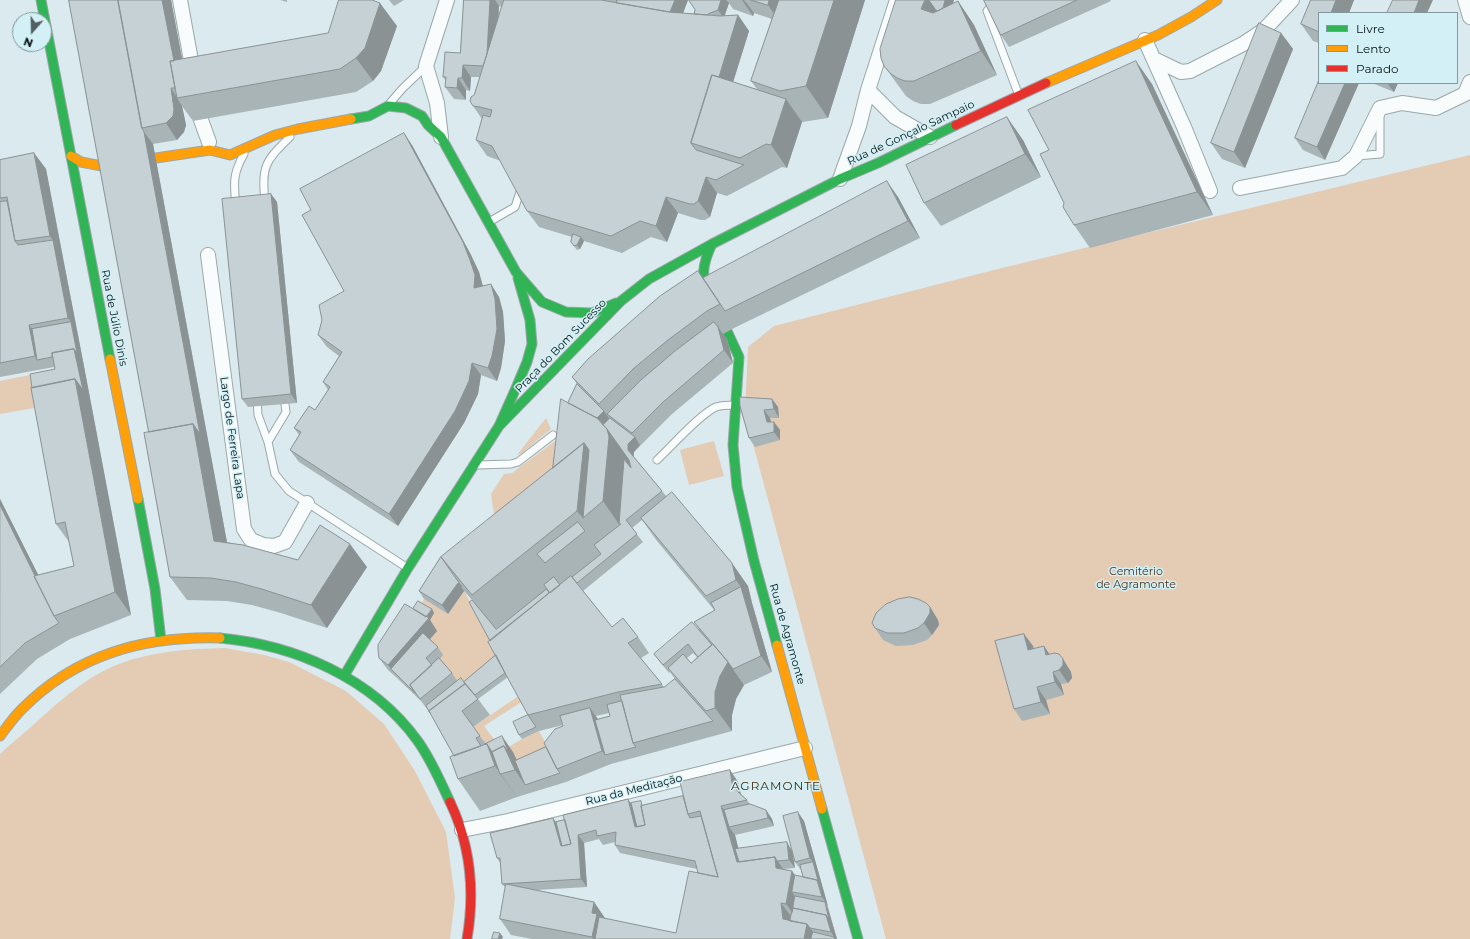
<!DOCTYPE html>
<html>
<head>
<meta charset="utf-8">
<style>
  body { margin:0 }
  #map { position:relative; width:1470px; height:939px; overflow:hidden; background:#daeaee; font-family:Montserrat,sans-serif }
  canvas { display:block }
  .legend { position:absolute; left:1318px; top:12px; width:140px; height:72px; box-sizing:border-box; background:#d2f0f6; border:1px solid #82989c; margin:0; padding:5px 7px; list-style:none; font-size:12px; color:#091416 }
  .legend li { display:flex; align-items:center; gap:8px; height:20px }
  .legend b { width:20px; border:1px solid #82989c }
  .north { position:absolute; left:12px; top:12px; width:40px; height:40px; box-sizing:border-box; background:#d2f0f6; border:1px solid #82989c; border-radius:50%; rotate:200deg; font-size:11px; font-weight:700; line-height:16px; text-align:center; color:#091416 }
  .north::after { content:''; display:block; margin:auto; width:14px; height:18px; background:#525f62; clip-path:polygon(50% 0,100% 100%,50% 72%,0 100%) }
</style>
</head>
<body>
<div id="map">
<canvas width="1470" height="939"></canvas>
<ul class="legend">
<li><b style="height:5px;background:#30b455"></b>Livre</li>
<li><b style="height:5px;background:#ff9f0a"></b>Lento</li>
<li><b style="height:5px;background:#e5322d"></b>Parado</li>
</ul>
<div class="north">N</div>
</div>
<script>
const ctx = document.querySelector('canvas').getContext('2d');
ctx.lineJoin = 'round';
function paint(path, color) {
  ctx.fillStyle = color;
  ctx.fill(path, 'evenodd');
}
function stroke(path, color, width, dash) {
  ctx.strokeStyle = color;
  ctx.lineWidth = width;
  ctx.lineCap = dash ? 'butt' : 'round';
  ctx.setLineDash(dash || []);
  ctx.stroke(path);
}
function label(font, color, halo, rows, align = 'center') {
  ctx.font = font + ' Montserrat,sans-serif';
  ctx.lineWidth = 3;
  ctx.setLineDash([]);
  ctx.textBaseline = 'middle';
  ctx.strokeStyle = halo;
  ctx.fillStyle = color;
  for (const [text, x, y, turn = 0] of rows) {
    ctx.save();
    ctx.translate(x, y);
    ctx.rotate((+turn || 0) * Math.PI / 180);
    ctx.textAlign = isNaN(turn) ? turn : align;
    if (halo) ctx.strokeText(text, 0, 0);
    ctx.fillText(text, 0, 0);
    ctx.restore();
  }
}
const green = new Path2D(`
  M1470,155V939H886L745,414L748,347L774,326L1006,267Z
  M30,375L34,408L0,414V381Z
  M546,418L551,429L521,454L517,455Z
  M555,441L556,467L497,535L491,494L504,474L512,473Z
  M714,441L724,476L689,485L680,450Z
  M464,591L500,658L463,689L444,680L428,641L427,624L421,605L424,599L448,614Z
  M225,648L264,655L289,662L346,691L384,724L415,771L446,832L455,898L450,939H0V754C10,744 22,735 32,726C59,702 85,677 119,664C153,651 189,649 225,648Z
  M520,695L523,701L484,726L499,746L491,752L473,727Z
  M539,731L552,755L521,769L490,758L522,739Z`);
const lane = new Path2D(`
  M996,0L987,11L1018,93
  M390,103L402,89L426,66
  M1356,156L1380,154V115
  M265,204C262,167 263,163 290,137
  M236,207C234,184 232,175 244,154
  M489,222L515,207L520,192
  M257,398L258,415L268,442L275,474L289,491L406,567
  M268,442L286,412L284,396
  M657,460C670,448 701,413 716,407C722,405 728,405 735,405
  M477,465L511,464L518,462L553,435`);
const street = new Path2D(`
  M180,0L194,77
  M1465,0L1470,17
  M1145,40L1184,127L1210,191
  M1154,59L1181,72L1190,71L1243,44L1264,30L1292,0
  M868,90L895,117L930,137
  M201,120L209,142
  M441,137L437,103L426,66L447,0
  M840,179L859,126L868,90L897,0
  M1240,188L1342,168L1356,156L1380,108L1402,103L1436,108L1465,94L1470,82
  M208,255L244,529L251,540L263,545L274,546L285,542L307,503
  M462,830L508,821L805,748`);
const fast = new Path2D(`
  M41,0L110,359
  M351,119L369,116L388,106L406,108L422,116L428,125L441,137L516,272L542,302L566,312L592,313L616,303
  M709,298C701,276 702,265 712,244
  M727,331L739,357L733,445L737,487L754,561L777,645
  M499,426L621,301L649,279L712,244L840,179L878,163L956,125
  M138,499L155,589L161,640
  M220,638C295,645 372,678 417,740C431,759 440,781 450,802
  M344,676L408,568L499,426L516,388L527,362L532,344L530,320L518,278
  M822,809L858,939`);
const slow = new Path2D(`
  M1046,83L1158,35L1191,17L1217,0
  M71,156L81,162L107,167
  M156,158L210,150L230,155L275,135L298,129L351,119
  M110,359L138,499
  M777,645L822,809
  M0,736C7,727 13,718 21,710C76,654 144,636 220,638`);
const jam = new Path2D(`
  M956,125L1046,83
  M450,802C471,846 475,892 467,939`);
const wall = new Path2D(`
  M69,0H171L182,59L397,26L381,71L373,81L356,92L193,121L182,106L186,125L184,132L177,140L153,144L227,542L298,560L367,567L327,628L281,613L252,605L227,601L187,600L170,577L149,432Z
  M280,0H287V2Z
  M389,0H404L394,6Z
  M464,0H688L683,13L694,14L695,10L690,0H865L828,118L802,122L787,168L782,167L727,196L717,193L710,217L705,220H701L678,213L667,242L651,237L622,253L584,241L580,249L577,250L571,242L572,237L539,227L527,211L501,161L487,156L476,140L482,119L473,106L474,95L480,77H471L470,91L466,90V100L454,99L445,87L446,81L443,77L460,53ZM729,3L733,9L753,16L754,13L772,19L751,81L757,89L733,82L749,31L738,15L724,16ZM499,6L502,7L498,17Z
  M896,0H954L953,4L958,1L974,25L997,75L930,104H921L913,101L906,96L884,66Z
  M984,0H1110L1111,1L1009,47L1001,35Z
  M1311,0H1354L1349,13H1319V43L1313,41L1301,24Z
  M1281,33L1293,49L1245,168L1222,159L1211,143Z
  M1319,83H1359L1325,160L1303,150L1295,138Z
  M1372,83H1398L1394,92Z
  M1152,84L1213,215L1090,248L1074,225L1064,203L1049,150Z
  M1023,140L1041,177L941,226L924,203Z
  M412,145L471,255L479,272L483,286L499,297L503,312L505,341L501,368L497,381L481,375L478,394L464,423L398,526L299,462L290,450L299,435L294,428L315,410L328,390L323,382L339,356L327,347L318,335L344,291L311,210Z
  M34,153L46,169L91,403L131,615L70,639L37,659L0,694V499L38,575L74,566L69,542L56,524L32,388L55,369L54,367L0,377V160Z
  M271,194L277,202L297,403L248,407L242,399Z
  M898,197L920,238L736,327L723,334L727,339L733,363L672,414L634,452V457L662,491L667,497L748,586L752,603L772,672L744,685L736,699L732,715V731L611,764L566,782L517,797L480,811L458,779L453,754L431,714L421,701L397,678L388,670L379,658L413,609H432L434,613L430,620L437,631L430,639L438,647L443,655L440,659L452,673L457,681L464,682L496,655L472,600L464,591L448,614L424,599L419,591L440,558L553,468L568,403L577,384L572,377L703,278ZM642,520L657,541L715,611L694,622L699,629L654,654L660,662L669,673L670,672L675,679L664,687L641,658L649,653L638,637L612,627L583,591L643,542L632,528ZM693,653L697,657L691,663L687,658ZM508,677L528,715L519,735L522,739L539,731L563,725V726L546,747L517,760L513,752L486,744L473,727L490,715L478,699ZM609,713L610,716L598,719L596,716Z
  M772,399L778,407L779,418H770L771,422H774L780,430V440L755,447L749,438L740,406Z
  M930,607L938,620L939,625L932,635L927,640L913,645L896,646L883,640L875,628Z
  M1024,634L1033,646L1034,649L1044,646L1049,654L1063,659L1071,672L1072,678L1068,683L1061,684L1064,695L1046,700L1050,714L1022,721L1014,709Z
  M730,770L738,782L741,794L747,800L750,804L766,810L772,819L774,826L735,835L738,849L792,850L804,821L837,939H532L511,935L500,919L506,888L502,884L501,864L497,858L556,822L631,803L644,805L683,796ZM599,839L603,845L615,842V845L620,853L697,869L698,873L676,933L605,919L594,902L537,890L587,887L584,843ZM793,853L795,862L801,870L803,877L795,875L792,871L783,869L795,868Z`);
const shadedWall = new Path2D(`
  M162,0H171L189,96L179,87Z
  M490,0H495L499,6L495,78L486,66Z
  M675,0H688L679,24L670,12Z
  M721,0H726L729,3L724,18L718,10Z
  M742,0H744L754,13L753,16Z
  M769,0H786L779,21L768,5Z
  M834,0H865L828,118L806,86Z
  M925,0H929L942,19L921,9Z
  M945,0H954L947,20L942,12Z
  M1336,0H1354L1349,13H1331Z
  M1419,0H1433L1427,13H1414Z
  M958,1L974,25L997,75L981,51Z
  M380,3L397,26L381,71L373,81L356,58Z
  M738,15L749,31L712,150L697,145Z
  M1281,33L1293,49L1245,168L1234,152Z
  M1136,61L1152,84L1213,215L1197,192Z
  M463,65L471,77L470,91L462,78Z
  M458,78L466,90V100L457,88Z
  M1345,83H1359L1325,160L1317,147Z
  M1387,83H1398L1394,92Z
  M171,88L182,106L186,125L184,132L177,140L166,123Z
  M786,99L802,122L787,168L771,145Z
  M1007,117L1023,140L1041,177L1025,154Z
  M144,132L153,144L231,564L214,541L193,424Z
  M404,133L412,145L471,255L479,272L483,287L474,288Z
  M34,153L46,169L62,253L50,236Z
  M706,177L717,193L710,217L698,201Z
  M887,181L898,197L920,238L908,221Z
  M271,194L277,202L297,403L291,394Z
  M666,197L678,213L667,242L656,226Z
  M581,237L584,241L580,249L577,245Z
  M53,240L62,253L77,330L68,318Z
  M491,284L499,297L503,312L505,341L501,368L497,381L488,368Z
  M71,322L77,330L83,361L77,353Z
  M714,322L727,339L733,363L724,350Z
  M29,325L38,337L37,360L35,356Z
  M74,349L83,361L131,615L115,592L75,379Z
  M472,363L481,375L478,394L464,423L398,526L389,514Z
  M772,399L778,407L779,418L774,409Z
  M764,410L770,418L773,431L767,422Z
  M604,411L615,427L629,460L631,468L621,524H619L625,533L603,501L583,518L577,511L584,443L591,425Z
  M774,422L780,430V440L774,432Z
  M635,437L640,445L634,452L633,459L628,450V444Z
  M0,499L58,614L55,615L0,505Z
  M350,544L367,567L327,628L311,605Z
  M732,563L748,586L752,603L772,672L761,656L741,587L736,580Z
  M458,583L464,591L448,614L442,605Z
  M930,607L938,620L939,625L932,635L924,623Z
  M432,609L434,613L430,620L437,631L398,676L391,669L388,665L424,620Z
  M1024,634L1033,646L1037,662L1028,650Z
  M1044,646L1052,658L1046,655Z
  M1063,659L1071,672L1072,678L1068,683L1059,670Z
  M728,662L744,685L736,699L732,715V731L715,708V692L720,676Z
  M1053,672L1061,684L1064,695L1055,682Z
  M1037,687L1046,700L1050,714L1041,702Z
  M590,708L599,721L605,755L602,751Z
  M502,736L513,752L527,784L525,785L515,770L504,746Z
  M487,744L506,772L500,774L517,797L495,766Z
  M730,770L738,782L741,795L744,801L732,783Z
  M628,799L634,808L640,831L635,827Z
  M721,806L730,818L729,827L735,835L743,866L737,862Z
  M766,810L772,819L774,826L768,818Z
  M798,812L804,821L828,906L822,897L817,880L813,862L810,858Z
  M553,818L559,826L564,851L561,846Z
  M578,835L584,843L587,887L581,879Z
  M787,842L792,851L795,868L789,860Z
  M775,857L783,869L776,868Z
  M792,871L801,884L792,892L798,900L792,912L786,904Z
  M594,902L605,918L604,924L606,939H593L592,937V913Z
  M825,902L827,906L837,939H835L834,937L831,932L826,915Z
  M781,903L790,915L791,924L783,919Z
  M807,924L816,936L815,939H804Z
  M500,933L503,937L502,939H498Z`);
const building = new Path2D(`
  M69,0H118L142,128L144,132L200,434L193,424L149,432Z
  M118,0H162L174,61H170L175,88H171L174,109L173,116L166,123L142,128Z
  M339,0H372L380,3L365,48L356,58L340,69L177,98L170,61L328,33Z
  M464,0H490L487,54L483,66L463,65L462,78H458L457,88L445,87L446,77H443L445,52L460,53Z
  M504,0H601L669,12L720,16L738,15L719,77L712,75L691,143L696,150L744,165L716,180L706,177L698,201L694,204H690L666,197L656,226L640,221L611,236L527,211L492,146L476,140L483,115L490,117L492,110L480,107L473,106L470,101L471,97L474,95Z
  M617,0H675L670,12L617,3Z
  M689,0H721L718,10L708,14V15L694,14L695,10Z
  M751,0H769L768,5Z
  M779,0H834L806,86L780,91L751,81Z
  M896,0H925L921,9L933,13L958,1L981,51L914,81H905L897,78L890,73L884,66L881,58L880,49Z
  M929,0H945L943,8L938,11L936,10Z
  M984,0H1077L1001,35Z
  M1311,0H1336L1331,13H1319V32L1301,24Z
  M1393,0H1419L1414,13H1387Z
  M1259,23L1281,33L1234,152L1211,143Z
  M1136,61L1197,192L1074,225L1063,207L1064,203L1040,154L1049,150L1028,110Z
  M712,75L786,99L771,145L766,144L740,158L691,143Z
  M1319,80V83H1345L1317,147L1295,138Z
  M1007,117L1025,154L924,203L906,165Z
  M404,133L463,242L470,260L475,275L474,288L491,284L495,299L497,329L492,356L488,368L472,363L469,381L455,411L389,514L290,450L301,432L294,428L309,406L315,410L330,387L323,382L342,352L318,335L322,320L319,305L344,291L302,215L311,210L300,189Z
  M34,153L50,236L15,241L7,197L0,198V160Z
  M887,181L908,221L725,311L703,278Z
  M271,194L291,394L242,399L222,199Z
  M7,201L15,241L18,245L53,240L68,318L29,325L35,356L0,363V202Z
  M573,234L581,237L577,245L574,246L571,242Z
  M698,271L720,304L707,311L668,340L633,369L599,404L572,377L588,359L660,296Z
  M71,322L77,353L74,349L52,353V357L37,360L32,329Z
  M714,322L718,327L724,350L663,402L632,433L607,414L641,380L675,351Z
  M74,349L83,390L75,379L32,388L30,374L55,369L52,353Z
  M75,379L115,592L54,616L34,576L74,566L65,522L56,524L31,388Z
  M577,384L604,411L597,418L568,403Z
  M740,397L772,399L774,409L764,410L767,422H774V432L749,438L740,406Z
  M561,399L597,418L607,429L609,437L603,501L583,518L589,450L584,443L553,468Z
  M610,418L635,437L628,444V450L662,491L626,520L637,534L577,583L572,577L601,554L594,545L621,524H619L624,459L631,468L629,460L607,429L603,425Z
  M193,424L214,541L243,545L298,560L320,525L350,544L311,605L265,590L236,582L211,578L170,577L144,433Z
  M584,443L577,511L472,595L441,557Z
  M672,492L732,563L736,580L706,596L641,518Z
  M0,505L35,576H34L54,616L59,623L25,643L0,667Z
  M578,522L585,531L545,563L537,554Z
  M441,557L462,587L458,583L442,605L419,591L440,558Z
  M571,576L612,627L623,618L638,637L628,643L662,684L618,692L528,715L488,642Z
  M554,577L560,585L550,593L544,585Z
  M741,587L761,656L733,669L728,662L694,622L715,610L711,603Z
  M547,589L549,593L490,641L469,602L472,600L496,629Z
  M910,597L918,599L926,603L930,607V613L924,623L918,628L904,633H887L875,628L872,623L876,613L886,604L898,599Z
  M418,601L432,609L426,617L413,609Z
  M405,604L429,618L388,665L379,658L378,650V645Z
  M692,622L712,645L698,657L688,644L663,665L654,654Z
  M423,633L438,647L426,658L432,665L410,685L415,693L391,669Z
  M1024,634L1028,650L1044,646L1046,655L1054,653L1059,654L1063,659V665L1059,670L1053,672L1055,682L1037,687L1041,702L1014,709L995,641Z
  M713,644L728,662L720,676L715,692V708L706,711L668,668L683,654L691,663Z
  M496,655L505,673L475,695L464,682Z
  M439,658L452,673L420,699L410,685Z
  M461,678L466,685L465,684L429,711L430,713L426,706Z
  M675,679L713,721L633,743L620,695L664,687Z
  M465,684L478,699L462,711L480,736L476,738L481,746L454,756L429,711Z
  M622,701L633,743L636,747L605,755L595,720L610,716L607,705Z
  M590,708L602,751L557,769L544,743L555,729L563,726L560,716Z
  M528,715L536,727L519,735L513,722Z
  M502,736L509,753L504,746L492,752L487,744H485Z
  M487,744L495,766L458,779L450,757Z
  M504,746L515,770L500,774L492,752Z
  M546,747L557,769L560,773L525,785L515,761Z
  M730,770L732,783L738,792L747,800L721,806L737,862L775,857L776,868L792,871L786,904L781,903L783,919L807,924L804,939H595L599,917L676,933L689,871L718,877L700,811L688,814L680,782Z
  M683,796L688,814L690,818L701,816L718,877L698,873L695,861L615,845L616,832L597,836L596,830L578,835L581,879L502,884L500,858H497L490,833L553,818L561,846L571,844L563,815L628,799L635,827L645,825L641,806Z
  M641,801L642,806H641L645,825L637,827L631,803Z
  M750,804L766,810L768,818L729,827L724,810Z
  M798,812L810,858L795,862L783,816Z
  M565,820L571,844L562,846L556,822Z
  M787,842L789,860L777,861L775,857L739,862L735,849Z
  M813,862L819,884L817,880L803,877L800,865Z
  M795,875L817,880L822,897L792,892Z
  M506,884L594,902L592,913L597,914L592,937L500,919Z
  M795,896L825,902L829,920L826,915L793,908L792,912Z
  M793,908L826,915L831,932L810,928L807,924L790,921Z
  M494,932L500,933L498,939H492Z
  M813,932L834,937L835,939H811Z`);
const streetNames = [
  ["Rua de Gonçalo Sampaio",911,133,-25],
  ["Rua de Júlio Dinis",114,318,79],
  ["Praça do Bom Sucesso",561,346,-46],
  ["Largo de Ferreira Lapa",232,438,82],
  ["Rua de Agramonte",787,634,74],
  ["Rua da Meditação",634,790,-14]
];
const parkNames = [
  ["Cemitério",1136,572],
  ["de Agramonte",1136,585]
];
const neighbourhoodNames = [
  ["AGRAMONTE",776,786]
];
paint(green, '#e3cbb4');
stroke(lane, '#9ba7aa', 9);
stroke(street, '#9ba7aa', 16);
stroke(fast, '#9ba7aa', 11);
stroke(slow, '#9ba7aa', 11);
stroke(jam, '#9ba7aa', 11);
stroke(lane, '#f9fcfc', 7);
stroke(street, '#f9fcfc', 14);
stroke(fast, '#30b455', 9);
stroke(slow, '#ff9f0a', 9);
stroke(jam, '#e5322d', 9);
paint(wall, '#a9b4b6');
paint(shadedWall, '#8a9294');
paint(building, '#c5d1d4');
stroke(building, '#8a9294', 1);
label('11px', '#091416', '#d2f0f6', streetNames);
label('11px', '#4d3017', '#d2f0f6', parkNames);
ctx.letterSpacing = '1px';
label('12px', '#46280c', '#d2f0f6', neighbourhoodNames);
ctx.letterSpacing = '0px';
</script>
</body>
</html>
